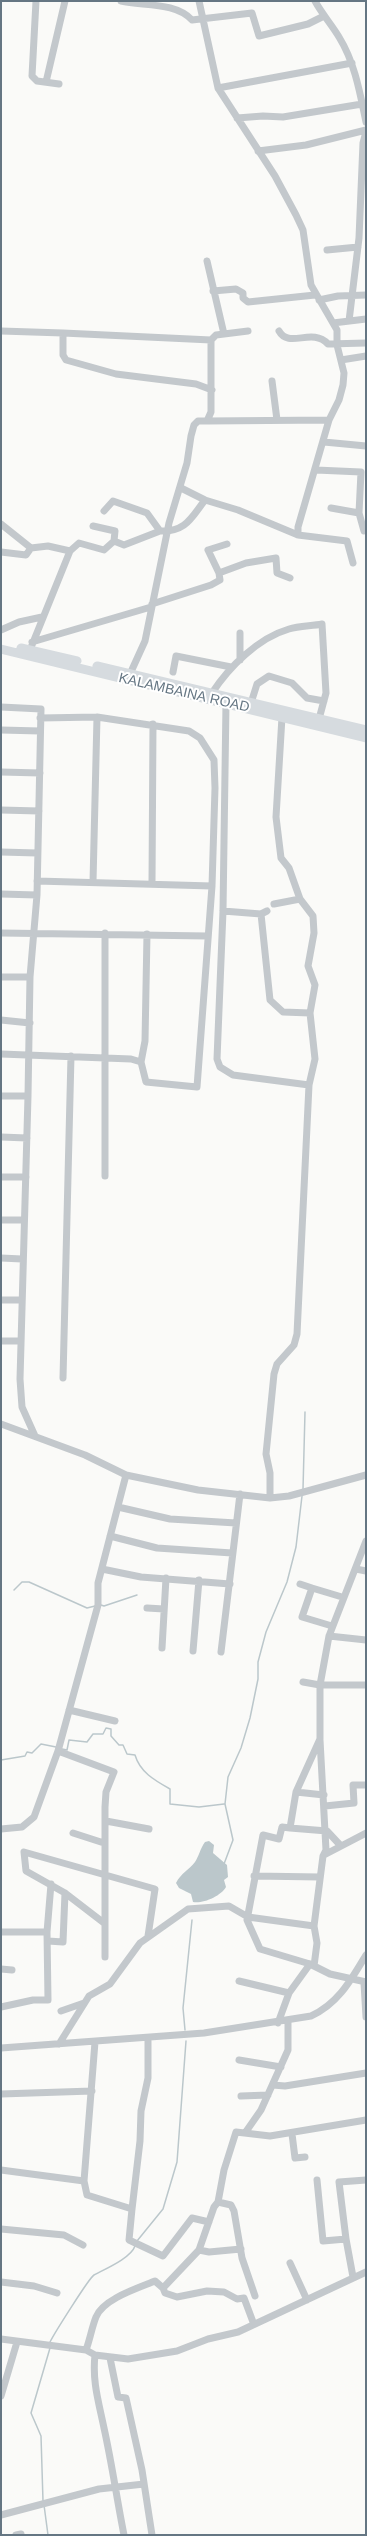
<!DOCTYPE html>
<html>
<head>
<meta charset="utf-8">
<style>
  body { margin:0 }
  #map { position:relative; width:367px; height:2536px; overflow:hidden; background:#fafaf8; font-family:Helvetica,sans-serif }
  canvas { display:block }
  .frame { position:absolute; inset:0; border:2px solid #657683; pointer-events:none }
</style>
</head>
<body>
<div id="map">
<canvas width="367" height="2536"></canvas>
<div class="frame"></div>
</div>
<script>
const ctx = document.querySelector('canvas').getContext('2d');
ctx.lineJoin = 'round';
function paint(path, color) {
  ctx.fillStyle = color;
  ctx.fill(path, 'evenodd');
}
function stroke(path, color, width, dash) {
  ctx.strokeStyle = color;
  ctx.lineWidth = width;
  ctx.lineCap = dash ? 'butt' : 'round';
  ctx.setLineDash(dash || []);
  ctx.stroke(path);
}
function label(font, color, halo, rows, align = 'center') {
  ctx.font = font + ' Helvetica,sans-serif';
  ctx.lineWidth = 4;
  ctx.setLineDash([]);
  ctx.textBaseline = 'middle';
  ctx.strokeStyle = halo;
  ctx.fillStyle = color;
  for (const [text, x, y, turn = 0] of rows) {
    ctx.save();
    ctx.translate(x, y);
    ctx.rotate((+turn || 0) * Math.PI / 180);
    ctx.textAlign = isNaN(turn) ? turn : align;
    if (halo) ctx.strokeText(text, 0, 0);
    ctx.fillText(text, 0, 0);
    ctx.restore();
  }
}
const water = new Path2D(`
  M209,1841L214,1845L213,1853L227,1865L228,1877L224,1880L226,1887C221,1896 203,1904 193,1902L191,1894L179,1888L176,1883C181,1873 189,1870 195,1862C199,1856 200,1849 205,1842Z`);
const stream = new Path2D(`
  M303,1489L305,1412
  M14,1590L22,1582H29L87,1608L95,1606
  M101,1605L104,1606L137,1595
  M62,1749L67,1750L69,1740L87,1742L93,1734H103L106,1728L111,1729V1736L119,1745H123L127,1754L135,1755C140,1772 154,1780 170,1789V1804L199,1807L224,1804
  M1,1760L25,1756L27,1752L32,1753L41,1744L56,1747
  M224,1864L233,1840L225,1804L228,1777L241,1748L250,1718L258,1679V1662L266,1632L287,1582L296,1547L302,1496
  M185,2030L183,2008L192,1920
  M137,2241L163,2209L177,2162L186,2041
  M50,2342C54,2334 89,2278 94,2275C105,2269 131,2258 135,2246
  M43,2501L41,2436L31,2413L50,2348
  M44,2505L48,2535`);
const minor = new Path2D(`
  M36,1L32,76L37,81L59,84
  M121,1C143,6 176,2 192,20L252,13L259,36L308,24L324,16
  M199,1L218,88L275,176L296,215L303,230L311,285L337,330V345L344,373L343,385L339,400L329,420L298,527V535
  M315,1C322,14 332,25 339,37C355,63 360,93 366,122
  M46,82L65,1
  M218,88L352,63
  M237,118L263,116L283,117L362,104
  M258,151L306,145L366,130
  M327,250L358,247
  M207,261L224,334
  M213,291L236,289L243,293V298L248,302L315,295
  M319,300L338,296L366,295
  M349,321L359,238L363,143L366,132
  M333,323L366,319
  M1,331L63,333V355L66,360L116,374L196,384L212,390
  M279,331C289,349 312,327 328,344L366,343
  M63,333L211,340
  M341,360L366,356
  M272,381L277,420
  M207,421L329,420
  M324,442L366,446
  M316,470L361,472L359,513L331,508
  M181,488L205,500L238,510L298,535L347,541L353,563
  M104,511L113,501L147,513L160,531C186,532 191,518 205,500
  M359,513L364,531
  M1,524L31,548
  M93,526L115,531L114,541L124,545L160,531
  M1,552L26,555L31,548L48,546L70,551
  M219,573L208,550L227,544
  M152,604L211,585L220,580L219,573L246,563L276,558L277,573L290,578
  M1,630L19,622L42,617
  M240,633V660
  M32,642L151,607
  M30,650L70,551L79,543L104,550L114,541
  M173,672L176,656L231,667
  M130,674L145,641L169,523L187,463L191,436L194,425L198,421H207L211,412V340L216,335L248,331
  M212,693C229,667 258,638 289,629C299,626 312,626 322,624L326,693L319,719
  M226,703L223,911L217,1059L220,1067L233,1075L309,1085
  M251,703L257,684L269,676L292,683L307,698L324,701
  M1,707L41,709L37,895L30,977L28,1096L20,1379L22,1407L35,1436
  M282,717L276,817L281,858L289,868L300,899L313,916L314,933L308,966L315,985L310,1013
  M1,730L40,731
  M1,772L40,773
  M1,810L39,811
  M1,852L37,853
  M37,881L212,886
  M93,882L97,717
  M152,883L153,724
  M1,894L37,895
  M274,904L300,899
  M223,911L261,914
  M267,911L261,914L270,1000L283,1012L310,1013L315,1059L309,1085L297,1334L294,1345L277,1364L274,1374L266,1454L270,1473V1498
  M1,933L208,936
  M105,933V1176
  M1,977H30
  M1,1020L30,1023
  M1,1054L131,1059L141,1062L146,1082L197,1087L212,886L215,788L214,760L200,738L189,731L97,717L40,718
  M141,1062L145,1041L147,934
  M1,1096H28
  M1,1137L27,1138
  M1,1177H26
  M1,1220H23
  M1,1258L22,1259
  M1,1300H22
  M1,1341H21
  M63,1378L71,1056
  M1,1424L85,1455L126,1475L198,1490L270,1498L289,1496L366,1475
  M118,1507L170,1519L236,1523
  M110,1536L157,1548L232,1553
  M366,1541L329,1636L320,1685V1739L296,1792L290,1828L282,1827L279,1839L263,1835L247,1920L260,1949L310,1964L330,1974L366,1982
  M102,1569L141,1577L230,1584
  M356,1569L366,1571
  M300,1584L312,1588
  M147,1608L164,1609
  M332,1626L302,1617L312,1588L342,1597
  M329,1636L366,1640
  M162,1648L166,1578
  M193,1651L199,1580
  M221,1652L240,1494
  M303,1682L320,1685H366
  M69,1710L115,1721
  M58,1751L114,1772L106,1792L105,1807V1957
  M296,1792L324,1795
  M325,1806L354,1803L353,1785H366
  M106,1821L149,1829
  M290,1828L327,1831L341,1846
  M1,1829L22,1827L34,1817L58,1751L98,1605V1583L126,1475
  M73,1833L104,1843
  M324,1855L366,1833
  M254,1876L320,1877
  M104,1923L65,1893L26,1871L24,1852L155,1889L148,1936
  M1,1932H47
  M48,1941L63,1942L65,1893
  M314,1966L317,1943L314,1926L323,1856L326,1850L320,1740
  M1,1969L12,1970
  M239,1981L289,1993
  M364,1983L366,2017
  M1,2007L33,2000H48L47,1932L51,1884
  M61,2011L84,2003
  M278,2023L289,1993L310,1964
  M95,2042L84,2181L87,2195L132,2209L129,2240L163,2256L192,2218L209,2222
  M59,2044L89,1996L110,1984L140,1943L188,1909L229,1906L248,1917L314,1926
  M1,2048L204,2033L311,2016C338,2004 351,1980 366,1955
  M239,2060L281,2067
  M273,2085L285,2086L366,2073
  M1,2094L92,2091
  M241,2096L268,2095
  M245,2133L261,2110L288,2050V2021
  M292,2134L295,2158L305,2157
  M1,2170L84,2181
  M317,2180L323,2241L346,2239
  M218,2202L231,2205L234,2211L242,2258L255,2296
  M132,2209L140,2141L141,2111L148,2078V2039
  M1,2229L64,2235L83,2245
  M199,2250L209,2252L241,2249
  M290,2263L307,2300
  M353,2277L346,2239L339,2182L366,2180
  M1,2282L34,2286L57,2293
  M163,2288L199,2250L214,2207L218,2202L224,2170L236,2132L270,2136L366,2120
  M1,2339L86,2350L95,2355L128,2359L177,2351L208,2339L238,2332L366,2272
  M86,2350C90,2339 92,2327 96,2317C103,2299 138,2288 155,2281L163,2288L165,2293L177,2297L207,2291L224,2292L237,2299L244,2298L253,2322
  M95,2355C92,2382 99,2403 104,2428C112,2464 117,2500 124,2535
  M110,2358L118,2397L126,2398L142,2470L152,2535
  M1,2396L17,2342
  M1,2515L99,2489L144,2484
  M16,2535L21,2534`);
const major = new Path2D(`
  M21,648L77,661
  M1,649L366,738
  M97,666L366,730`);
const streetNames = [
  ["KALAMBAINA ROAD",184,693,13]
];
paint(water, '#bbc7cb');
stroke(stream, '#bbc7cb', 1.5);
stroke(minor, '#c3c8cc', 7);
stroke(major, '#d6dbdf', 9);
label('14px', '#657683', '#fff', streetNames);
</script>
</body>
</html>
